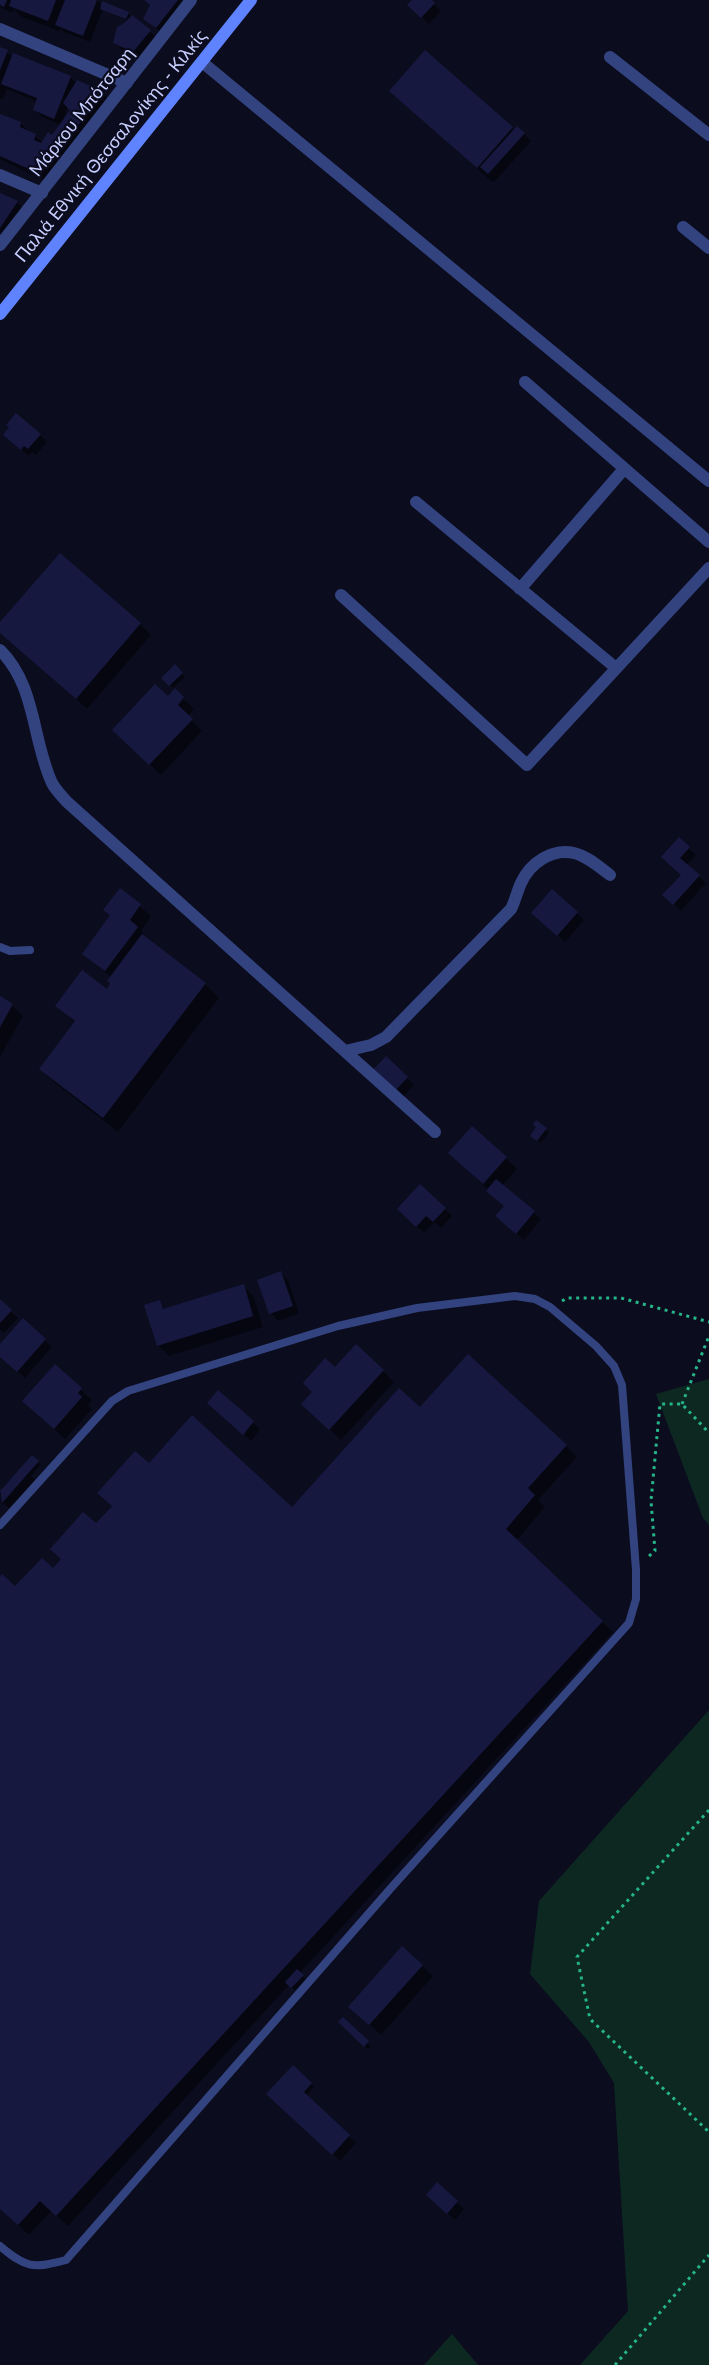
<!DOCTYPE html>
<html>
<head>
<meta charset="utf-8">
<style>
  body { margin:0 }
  canvas { display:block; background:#0b0c1e }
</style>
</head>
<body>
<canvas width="709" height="2365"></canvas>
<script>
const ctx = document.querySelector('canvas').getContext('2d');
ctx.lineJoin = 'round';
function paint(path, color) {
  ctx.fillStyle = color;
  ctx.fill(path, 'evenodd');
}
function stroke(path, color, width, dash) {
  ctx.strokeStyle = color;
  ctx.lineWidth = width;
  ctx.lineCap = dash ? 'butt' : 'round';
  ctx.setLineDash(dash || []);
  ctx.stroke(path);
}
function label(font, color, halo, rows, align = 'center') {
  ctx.font = font + ' Lato,sans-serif';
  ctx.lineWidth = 4.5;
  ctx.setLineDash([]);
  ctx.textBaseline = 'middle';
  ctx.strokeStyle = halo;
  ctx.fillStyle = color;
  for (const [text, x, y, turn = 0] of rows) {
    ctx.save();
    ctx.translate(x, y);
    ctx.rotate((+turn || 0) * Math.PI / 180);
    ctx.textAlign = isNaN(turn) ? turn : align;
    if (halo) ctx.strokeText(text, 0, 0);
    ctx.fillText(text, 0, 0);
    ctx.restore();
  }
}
const green = new Path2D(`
  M709,1379V1525L703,1518L656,1394Z
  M709,1710V2365H580L628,2311L614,2083L589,2042L530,1974L539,1901Z
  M452,2334L478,2365H424Z`);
const shadow = new Path2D(`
  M0,0H97L102,5L128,13L157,38L141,58L122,50L115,43L128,21L103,9L90,42L64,32L60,28L59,31L22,17L14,9L12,13L0,7Z
  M145,0H197L167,37L145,19L151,6Z
  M414,0H430L441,11L429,24L409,5Z
  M0,48L13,57L70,77L76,83L77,82L103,93L110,100L51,184L0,159V116L21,124L43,143L61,145V125L42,117L34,110L38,102L7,89L3,99L0,98ZM68,106L72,110L63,120Z
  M425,52L515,131L524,134L531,141L496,180L492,182L391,91Z
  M0,194L17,202L24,209L6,237L0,233Z
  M40,435L47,442L36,455L32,452L29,456L12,442Z
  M140,624L151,635L87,709L0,632V625Z
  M175,666L185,677L173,688L163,678Z
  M175,691L194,709L188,716L202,731L161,775L125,741Z
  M679,839L696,855L687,865L706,883L681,911L664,895L682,875L663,857Z
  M120,890L151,916L141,931L147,940L205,984L219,998L118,1132L55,1083L41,1069L75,1023L57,1006L107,991L112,984L111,977L84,954L112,916Z
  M577,913L584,920L565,942L540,920Z
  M0,998L12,1005L23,1016L0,1057Z
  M386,1058L414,1085L402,1098L374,1071Z
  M537,1122L549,1133L541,1143L535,1139L538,1127Z
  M506,1158L517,1169L502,1186L541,1219L524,1240L504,1223L505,1206L461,1164Z
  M399,1209H445L452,1216L441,1228L434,1222L424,1233Z
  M281,1273L288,1280L299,1313L278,1321L271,1313Z
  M243,1286L254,1297L263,1327L169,1356L158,1345L160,1302L165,1310Z
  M0,1301L18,1318L4,1333L0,1330Z
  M45,1340L52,1347L25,1378L0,1356V1347Z
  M55,1366L92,1400L88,1405L92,1409L65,1439L35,1411Z
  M335,1369L383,1371L394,1382L341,1440L314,1415Z
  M218,1392L260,1429L251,1441L216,1410Z
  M420,1409L566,1446L577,1457L538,1500L545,1507L516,1541L613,1632L299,1974L306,1979L295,1990L289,1985L68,2226L51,2211L29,2235L0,2208V1579L15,1588L53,1570L149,1465L292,1509Z
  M32,1457L41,1465L31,1476L35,1480L10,1509L3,1503L2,1505L0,1491L1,1492Z
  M422,1966L433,1976L381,2035L361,2017Z
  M343,2019L371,2046L368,2049L340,2022Z
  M293,2067L314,2087L306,2096L356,2143L340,2161L275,2101Z
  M437,2185L464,2209L455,2220L435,2202Z`);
const building = new Path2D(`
  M0,0H7L4,7L0,5Z
  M11,0H56L48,21L9,6Z
  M65,0H97L83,36L55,25Z
  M144,0H178L156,28L143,19L150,5Z
  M412,0H432L435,3L421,18L407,5Z
  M102,1L129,12L126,19L100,9Z
  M132,15L151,30L133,52L113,43L117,27L123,24Z
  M0,47L8,50L0,70Z
  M425,50L513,127L477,168L389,91Z
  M13,53L71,76L54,119L33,110L37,98L1,84Z
  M77,80L104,92L40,174L0,156V114L21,122L20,127L36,134L34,140L41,143L48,132L52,135L70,110L63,103Z
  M517,126L525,133L488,174L480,167Z
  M0,193L18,201L0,228Z
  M16,413L41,434L28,449L24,446L21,450L3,435L9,427L6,425Z
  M60,553L141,623L76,699L0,633V622Z
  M175,664L183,673L169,686L161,678Z
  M155,684L168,696L175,688L184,697L178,705L193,719L149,765L112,730Z
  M679,837L690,847L680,858L700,875L673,905L662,895L681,875L661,857Z
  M120,888L141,904L130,920L138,927L105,971L82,954L110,915L103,910Z
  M552,889L578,912L557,936L531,913Z
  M142,934L206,983L103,1118L39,1069L75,1021L55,1006L82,970L107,989L110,983L107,981Z
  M0,996L13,1004L0,1027Z
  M386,1056L408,1077L394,1092L372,1071Z
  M536,1120L547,1128L537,1141L530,1136L536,1127L533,1125Z
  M472,1126L507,1157L483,1184L448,1153Z
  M496,1179L535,1211L516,1234L495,1216L504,1206L486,1191Z
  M420,1184L446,1208L433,1222L426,1216L416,1227L397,1209Z
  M281,1271L293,1306L269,1314L257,1280Z
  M244,1284L253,1316L157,1346L144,1305L160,1300L163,1309Z
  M0,1299L12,1310L0,1323Z
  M23,1318L46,1339L17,1372L0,1357V1344Z
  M356,1344L384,1370L329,1430L301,1404L312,1392L303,1383L325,1358L335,1367Z
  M468,1354L567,1445L528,1488L535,1495L506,1529L603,1621L56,2216L40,2201L18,2225L0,2209V1577L2,1574L15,1586L42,1558L53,1568L61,1559L50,1549L83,1512L96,1523L112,1506L97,1493L135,1451L149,1463L192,1415L292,1507L399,1388L420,1407Z
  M55,1364L82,1388L78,1393L82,1397L54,1429L22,1401Z
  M218,1390L254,1421L243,1435L207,1403Z
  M32,1455L39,1461L2,1503L0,1489L1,1490Z
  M402,1946L423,1965L369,2025L348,2007Z
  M297,1969L304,1975L291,1988L285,1982Z
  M343,2017L369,2041L364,2047L338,2022Z
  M293,2065L312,2083L304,2092L350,2135L332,2155L266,2094Z
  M437,2182L458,2201L447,2214L426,2195Z`);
const path = new Path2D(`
  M562,1301L567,1298H621L709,1322
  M682,1404L709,1336
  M649,1556L655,1551L651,1501L660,1404H682L709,1433
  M709,1810L577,1957L590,2019L709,2132
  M615,2365L709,2255`);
const lane = new Path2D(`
  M0,947L10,951L30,950
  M0,1525L112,1401L128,1391L338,1326L417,1308L515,1296L535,1299L550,1307L596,1346L614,1366L622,1385L636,1570V1599L629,1623L391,1888L66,2260C33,2269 26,2268 0,2246`);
const street = new Path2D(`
  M0,29L127,83
  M610,57L709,135
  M202,62L709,481
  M0,175L42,193
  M683,227L709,248
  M0,245L191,0
  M525,382L709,542
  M416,502L616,668
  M520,589L624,469
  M341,595L527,765L709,568
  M0,650C36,685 32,740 52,783C55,789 61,795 66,801L435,1132
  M345,1051L371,1045L386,1037L511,909C515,901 517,892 521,883C530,863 552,848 574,853C587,856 599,867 610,875`);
const secondary = new Path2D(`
  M0,314L251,0`);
const streetNames = [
  ["Μάρκου Μπότσαρη",82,112,-52],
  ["Παλιά Εθνική Θεσσαλονίκης - Κιλκίς",111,146,-51]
];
paint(green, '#0d2821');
paint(shadow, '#0007');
paint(building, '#161840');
stroke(path, '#26b489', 3, [3, 4.5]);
stroke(lane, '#334380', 8);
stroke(street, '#334380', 12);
stroke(secondary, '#5f82ff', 12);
label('18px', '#c8cfff', '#0b0c1e', streetNames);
</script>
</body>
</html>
